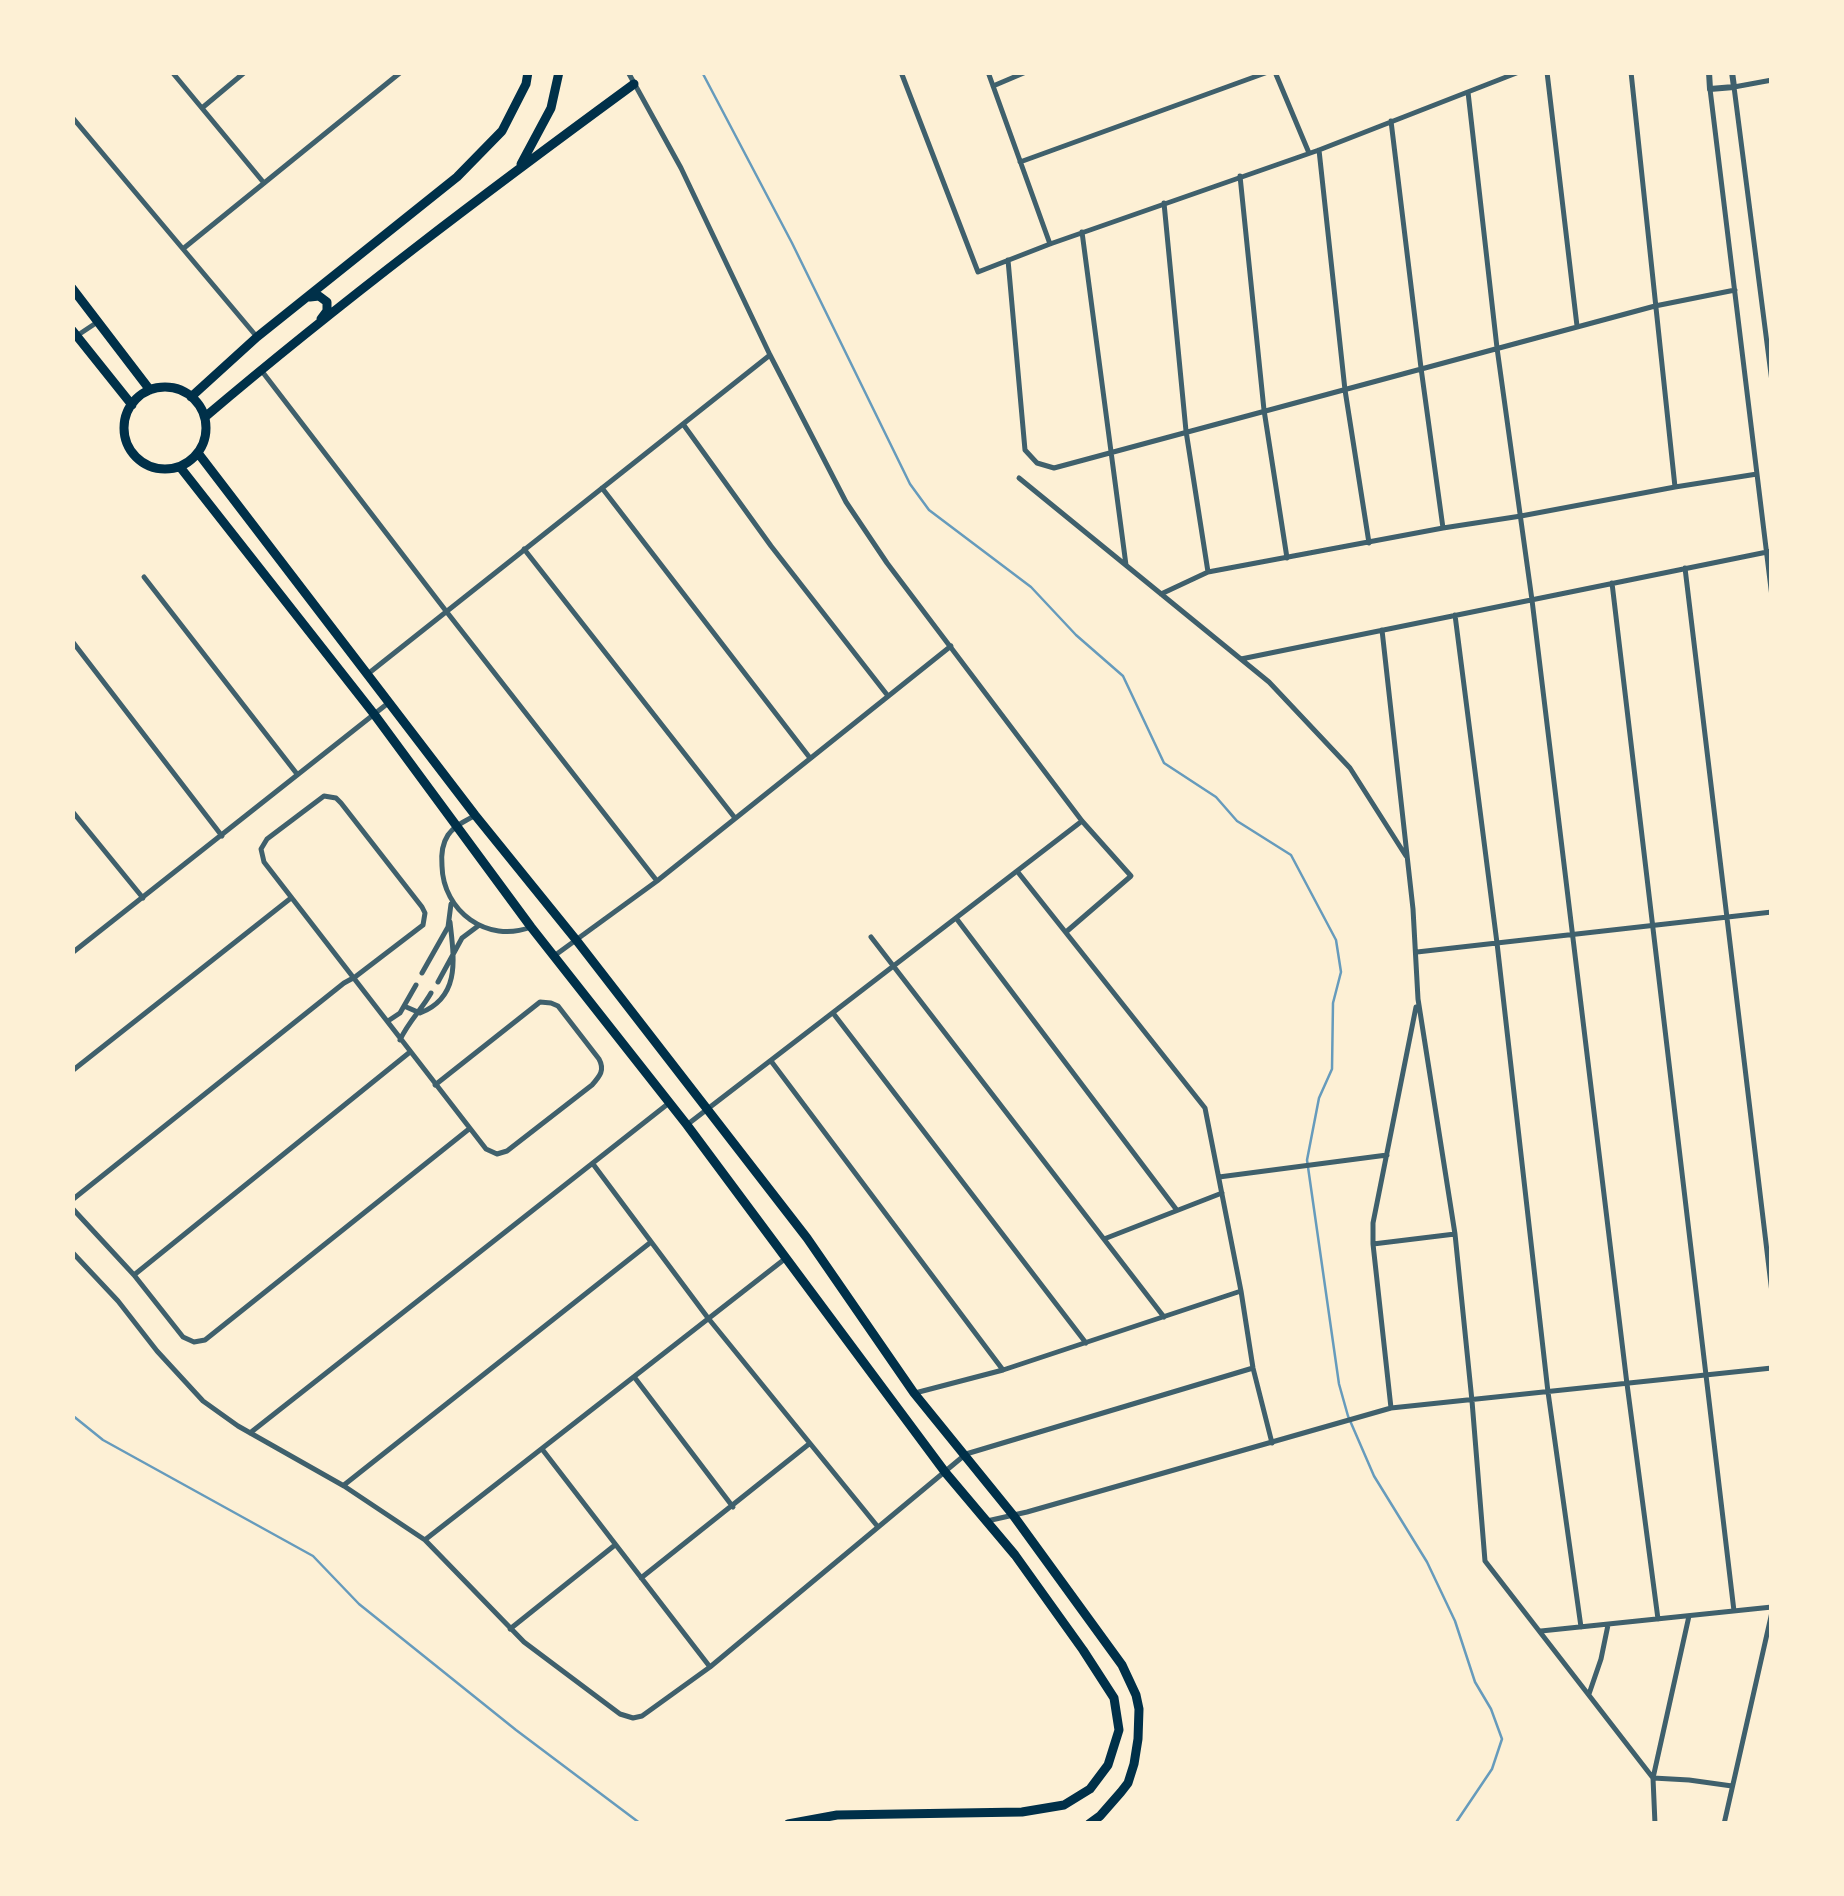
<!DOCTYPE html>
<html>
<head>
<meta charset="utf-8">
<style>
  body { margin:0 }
  #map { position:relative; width:1844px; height:1896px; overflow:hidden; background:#fdf0d5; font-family:Jost,sans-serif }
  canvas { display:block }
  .frame { position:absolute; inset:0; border:75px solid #fdf0d5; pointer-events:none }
</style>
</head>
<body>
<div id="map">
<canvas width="1844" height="1896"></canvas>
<div class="frame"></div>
</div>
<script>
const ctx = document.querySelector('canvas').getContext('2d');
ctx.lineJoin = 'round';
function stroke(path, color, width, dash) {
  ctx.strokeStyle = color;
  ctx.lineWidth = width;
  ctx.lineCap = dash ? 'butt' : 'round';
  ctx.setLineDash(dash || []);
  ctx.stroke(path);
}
const stream = new Path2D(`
  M702,72L792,243L910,484L929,510L1031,587L1076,635L1123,676L1164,763L1216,797L1237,821L1291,855L1336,940L1341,972L1333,1003L1332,1069L1319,1098L1307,1160L1339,1384L1348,1416L1374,1476L1427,1562L1455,1621L1475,1682L1491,1709L1502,1739L1492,1769L1455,1824
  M72,1415L103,1440L313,1556L359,1604L516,1730L641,1824`);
const minor = new Path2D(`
  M172,72L264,183
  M628,72L681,168L770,355L846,502L887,563L1082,821L1131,876L1066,932
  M901,72L978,272L1050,244L1319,150L1519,72
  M988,72L1050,244
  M1275,72L1309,153
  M1547,72L1577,326
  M1631,72L1675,487
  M1772,80L1734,87L1772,382
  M993,86L1026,72
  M1710,89L1772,597
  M1468,92L1497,348L1532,600L1627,1384L1658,1619
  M202,108L245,72
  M72,117L257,337
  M1391,121L1421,368L1443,528
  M1319,150L1345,390L1369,543
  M1020,162L1268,72
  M1240,176L1264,410L1287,558
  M1164,203L1186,431L1208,572
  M1082,232L1126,565
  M184,248L401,72
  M1008,260L1025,450L1037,463L1054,468L1655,306L1735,290
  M72,339L99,321
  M261,370L446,611L657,881
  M683,424L771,546L888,696
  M1019,478L1269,682L1350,768L1406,856
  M602,488L810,758
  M524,549L735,818
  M1685,568L1772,1293
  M144,577L297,774
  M1612,583L1734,1611
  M1161,594L1208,572L1443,528L1521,516L1675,487L1757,474
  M1455,615L1497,943L1548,1392L1581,1627
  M1382,630L1413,909L1418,999L1455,1234L1472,1401L1485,1561L1653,1778L1655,1824
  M72,641L222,836
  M1241,659L1772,551
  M369,673L770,355
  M72,811L143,898
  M474,816C465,821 454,826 448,835C442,844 441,855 442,866C443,911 487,944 531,927
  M1017,871L1205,1108L1241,1291L1253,1368L1272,1443
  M956,918L1176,1209
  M871,937L1164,1317
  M1417,952L1772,912
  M72,953L387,704
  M554,956L657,881L951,646
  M422,973L448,927L451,904
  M438,982L462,938L478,926
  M404,1006L420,1013C461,997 454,958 450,922
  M833,1013L1086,1343
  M388,1021L400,1013L416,985
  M400,1040C408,1022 422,1009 431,993
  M771,1061L1003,1370
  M72,1071L291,898
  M688,1124L1082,821
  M593,1164L708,1318L878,1527
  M1219,1177L1387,1155
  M72,1200L344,983L355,977L423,925L425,913L422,907L341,803L336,798L324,796L267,839L261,849L264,862L486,1149L497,1154L507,1151L592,1085C600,1076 605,1070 599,1059L558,1006L551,1003L540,1002L435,1085
  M72,1208L134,1275L183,1337L194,1342L205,1340L469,1129
  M1104,1239L1222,1193
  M1373,1244L1455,1234
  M72,1252L118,1301L157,1351L203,1401L238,1426L344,1486L425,1540L524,1642L620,1714L633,1718L642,1716L710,1667L966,1454L1253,1368
  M134,1275L410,1052
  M635,1378L733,1507
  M915,1393L1003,1370L1241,1291
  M1391,1408L1373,1244V1223L1416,1007
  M250,1433L669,1103
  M542,1449L710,1667
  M344,1485L651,1242
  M987,1521L1027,1512L1391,1408L1772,1368
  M426,1539L786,1258
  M641,1578L809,1444
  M1689,1616L1653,1778L1689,1780L1732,1786
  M510,1629L615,1545
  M1541,1631L1772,1607
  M1589,1694L1601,1659L1608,1625
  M1724,1824L1772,1612`);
const tertiary = new Path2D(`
  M1709,72L1710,89L1734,87L1732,72`);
const primary = new Path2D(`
  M521,164L551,108L559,72
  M72,288L150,390
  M310,297L319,296L327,302V311L321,319
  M72,330L132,405
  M124 428a41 41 0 1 1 82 0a41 41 0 1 1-82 0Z
  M191,397L257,337L457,177L502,131L526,84L528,72
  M205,417C343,300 488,191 634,84
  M198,453L475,815L577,941L807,1238L914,1393L1013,1515L1122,1665L1136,1695L1139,1709L1138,1739L1134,1764L1128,1783L1121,1792L1100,1816L1089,1824
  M180,467L374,714L531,927L687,1125L945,1472L1015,1555L1083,1650L1114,1698L1119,1730L1108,1765L1090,1789L1064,1805L1022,1812L837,1815L788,1824`);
stroke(stream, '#669bbc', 2.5);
stroke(minor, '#3f606c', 5);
stroke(tertiary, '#3f606c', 6);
stroke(primary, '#003049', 9);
</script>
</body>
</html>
